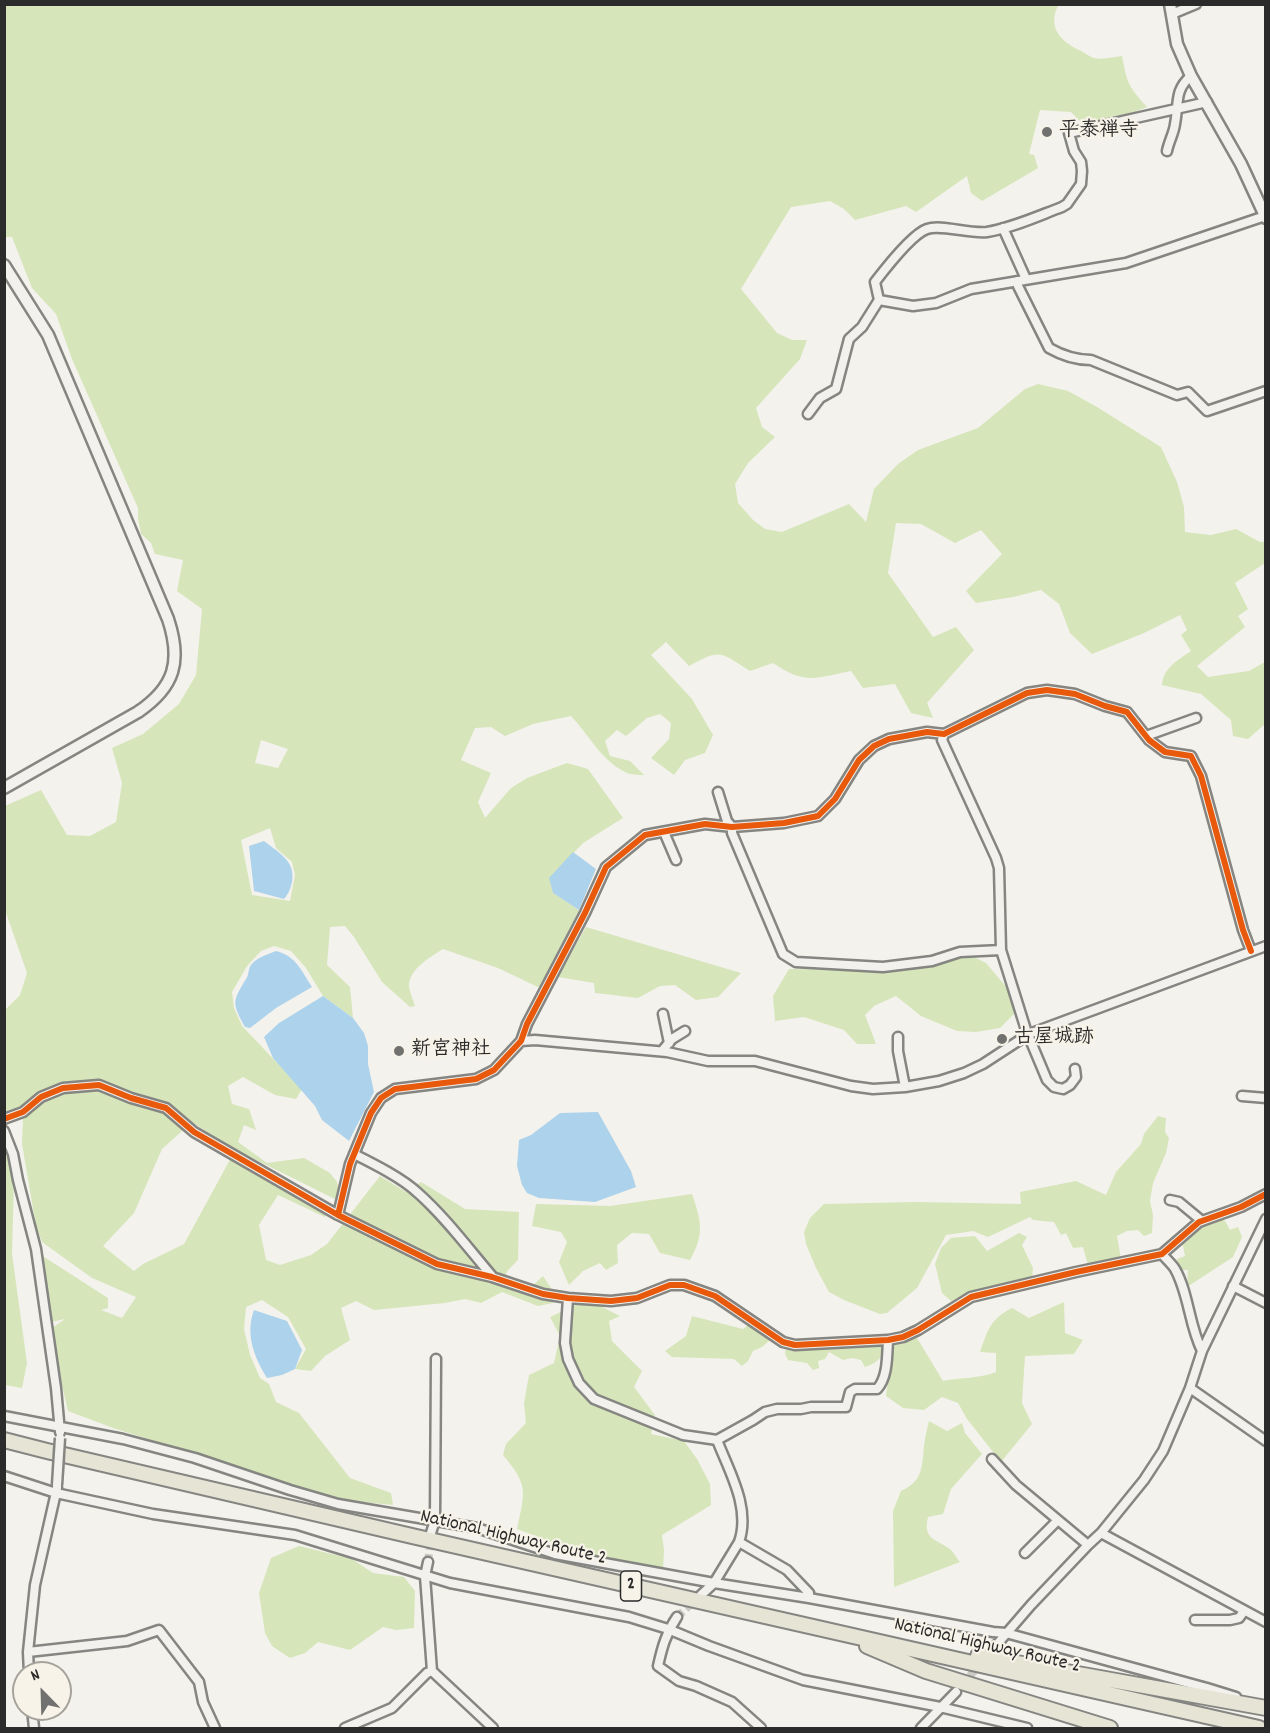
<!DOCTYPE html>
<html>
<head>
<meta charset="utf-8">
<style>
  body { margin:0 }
  #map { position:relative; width:1270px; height:1733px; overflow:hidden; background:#f4f2ec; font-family:Dekko,sans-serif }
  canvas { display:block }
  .frame { position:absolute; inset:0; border:6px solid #2b2b2b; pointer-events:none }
  .north { position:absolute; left:12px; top:1661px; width:60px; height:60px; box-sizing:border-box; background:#f7f3e8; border:2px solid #a5a39c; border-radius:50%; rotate:337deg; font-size:16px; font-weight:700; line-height:24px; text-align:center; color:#2b2b2b }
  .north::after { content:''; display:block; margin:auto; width:21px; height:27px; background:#71716f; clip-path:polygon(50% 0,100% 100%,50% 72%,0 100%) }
</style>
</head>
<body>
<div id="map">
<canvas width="1270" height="1733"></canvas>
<div class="frame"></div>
<div class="north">N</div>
</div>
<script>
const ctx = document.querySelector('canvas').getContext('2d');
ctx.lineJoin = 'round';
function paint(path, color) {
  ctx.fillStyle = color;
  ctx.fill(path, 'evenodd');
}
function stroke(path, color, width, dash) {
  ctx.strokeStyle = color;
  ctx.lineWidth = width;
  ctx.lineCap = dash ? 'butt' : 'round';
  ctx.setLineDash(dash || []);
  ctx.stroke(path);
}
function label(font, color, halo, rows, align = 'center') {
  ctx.font = font + ' Dekko,"Klee One",sans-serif';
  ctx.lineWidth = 4.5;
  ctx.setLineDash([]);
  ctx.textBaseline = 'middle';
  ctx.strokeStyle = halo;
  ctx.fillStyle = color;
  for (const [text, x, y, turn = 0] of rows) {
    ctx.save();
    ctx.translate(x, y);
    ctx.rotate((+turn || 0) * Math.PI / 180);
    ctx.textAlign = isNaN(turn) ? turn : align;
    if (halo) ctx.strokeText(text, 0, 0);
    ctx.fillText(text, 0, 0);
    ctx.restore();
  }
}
const green = new Path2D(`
  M1059,4C1046,27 1061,42 1081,51C1085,53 1090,57 1094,58C1102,60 1114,57 1122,56C1127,83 1128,86 1147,107L1129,114L1113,116L1085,126L1071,112L1040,110L1029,154L1034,155L1038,168L982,201L971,193L967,176L916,212L906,206L855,220L844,209L830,201L791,207L741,289L777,333L792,340H807L800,359L756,408L762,427L775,437L748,463L735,484L738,503L753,520L765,529L782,532L849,504L866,522L874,489L898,464L918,450L978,428L1025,389L1038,384L1068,391L1097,407L1161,447L1177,482L1184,507L1185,532L1211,535L1236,529L1260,542H1265V563L1235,583L1248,609L1238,616L1245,627L1197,666L1208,677L1249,671L1265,662V724L1248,739L1233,736L1231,720L1201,694L1162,685C1163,668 1178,660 1191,651L1181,635L1187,630L1180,615L1144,633L1092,654L1070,633L1059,604L1041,590L1013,597L976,603L966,591L1002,554L981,530L955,543L921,524L896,523L888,573L933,637L956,627L974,650L927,703L933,718L911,713L895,684L863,688L851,671C815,678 805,685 773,663L750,671C720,652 721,648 689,666L666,642L651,655L692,699L713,735L705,753L685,760L674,775L651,758L669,739L671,723L660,714L647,718L626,736L617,730L605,741L610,756L630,761L644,775C638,775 630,775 625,772C601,760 589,735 571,716L533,724L505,736L491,727L475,728L461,760L491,773L478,802L485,818L511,788L527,778L567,763L588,769L623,818L583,843L550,878L553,893L579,910L540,988L498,968L443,949C430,957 408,970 409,987C410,993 413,1000 415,1006L410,1007L382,982L354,937L345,926L330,927L327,965L350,987L353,1018L323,996L306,968L291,951L274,946L261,951L247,966L232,992L234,1008L242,1026L302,1089L296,1099L275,1095L243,1077L228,1086L232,1104L249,1109L256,1130L244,1125L238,1142L267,1163L304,1158L330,1173L337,1182L341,1202L230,1147L192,1122L162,1149L134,1213L103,1246L134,1271L143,1264L184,1244L232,1156L328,1212L325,1217L278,1195L259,1225L266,1260L280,1265L311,1255L327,1244L380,1176L406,1192L421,1182L465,1209L519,1212L518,1260L508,1270L505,1276L516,1292L525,1293L543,1276L551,1288L553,1303L538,1306L502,1292L481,1303L465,1299L445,1303L374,1310L356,1301L341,1308L350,1340L325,1356L311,1371L295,1369L306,1349L288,1317L262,1300L246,1307L244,1329L250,1355L260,1378L269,1384L276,1402L299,1413L350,1478L391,1493L393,1505L341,1500L113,1428L68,1411L49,1330L65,1319L51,1322L40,1260L41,1255L108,1298V1308L101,1310L122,1318L136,1297L92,1278L42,1242L36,1226L22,1144L23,1119L5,1112V1010L20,995L27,973L5,910V806L41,790L67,835L90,836L116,822L122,783L112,748L143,734L179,704L196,675L202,609L177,591L183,560L155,554L151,543L141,534L138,519V508L72,359L56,314L32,288L12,237H5V5ZM261,740L288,749L278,768L255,763ZM270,828L276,848L292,862L295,875L290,901L252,895L241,840Z
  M586,927L741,973L718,997L696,1000L675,985L660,986L638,998L595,993L594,983L558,977Z
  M970,955L986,963L1008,989L1016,1012L1000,1028L976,1032L957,1031L921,1016L896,996L874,1006L865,1015L876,1044H857L844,1030L804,1017L775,1021L773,996L789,969L882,970Z
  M1158,1116L1166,1118L1165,1132L1169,1138L1166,1153L1153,1183L1150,1201L1153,1215L1152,1233L1144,1236L1138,1230L1127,1231L1117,1236L1121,1259L1088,1265L1083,1247L1073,1248L1066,1233L1061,1235L1054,1222L1033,1220L1030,1217L988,1237L973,1231L946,1235L917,1288L887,1313L880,1314L844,1300L829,1292L816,1268L806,1244L804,1232L810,1218L824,1204L916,1202L1021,1204L1020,1192L1076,1181L1106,1195L1116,1172L1141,1144L1144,1134Z
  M4,1141L9,1155L14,1181L12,1254L27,1363L22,1388L5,1385Z
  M692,1194C701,1220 705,1234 690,1260L660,1253L649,1234L632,1233L617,1245L618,1263L606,1270L600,1263L583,1271L569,1285L559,1262L567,1242L561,1232L532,1226L536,1204L610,1206Z
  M1218,1217L1225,1221L1230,1230L1238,1227L1242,1237L1233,1257L1187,1287L1188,1270H1179L1177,1259L1185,1256L1182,1241L1199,1224Z
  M1019,1233L1027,1237L1022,1245L1033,1268L1032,1279L976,1290L951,1301L942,1293L935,1264L941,1248L951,1238L975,1236L987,1251Z
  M1064,1302L1065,1333L1083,1340L1074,1354L1025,1356L1022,1403L1032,1424L1001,1462L967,1419L958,1403L942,1397L924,1410L903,1408L886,1396L893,1342L917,1338L943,1381C961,1377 979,1379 996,1372V1353L980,1352C988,1330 990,1319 1012,1308L1029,1318Z
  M578,1304L598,1305L620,1316L609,1321L612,1341L642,1371L634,1387L655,1415L651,1434L684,1441L697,1459L710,1484L711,1505L662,1535L664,1550L663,1570L571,1551L544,1539L517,1529C525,1491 529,1486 503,1455L506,1444L526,1423L524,1403L529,1375L554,1363L560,1336L550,1317Z
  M692,1316L743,1329L748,1325L770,1340L762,1347L753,1351L748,1361L742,1366L734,1359L672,1357L665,1351L686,1336Z
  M884,1343C884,1358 877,1363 865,1367L861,1360L852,1358L843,1360L829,1352L825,1359L818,1361L819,1368L813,1370L807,1363L788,1360L785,1354L786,1346Z
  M929,1421L947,1431L962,1423L965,1433L982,1454L951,1489L943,1514L928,1517C922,1541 938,1539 951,1550C954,1553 957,1559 960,1562L894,1587L893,1511L901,1491C923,1481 922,1467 924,1446C925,1437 927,1429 929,1421Z
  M299,1546L352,1559L373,1573L404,1577L415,1591L414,1628L396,1630L383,1627L350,1650L318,1642L305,1653L290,1658L272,1646L265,1633L259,1593L271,1558Z`);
const water = new Path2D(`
  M264,841C279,853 296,861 292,882C290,890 289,893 284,899L254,891L249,846Z
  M573,852L596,869L579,910L553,893L549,878Z
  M276,951C296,956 301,970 312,987L276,1008L250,1028L245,1027C232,1003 232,1002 246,979C249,975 248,969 251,965C256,958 268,954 276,951Z
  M323,996L353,1018L364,1033L368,1046V1064L374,1092L349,1141L322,1120L315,1106L273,1058L264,1037L279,1023Z
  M598,1112L631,1171L636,1187L595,1202L539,1198L527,1193L522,1185L517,1166L519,1140L531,1135L560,1113Z
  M254,1310L287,1321L302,1350L295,1369L282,1375L267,1378C254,1357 245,1334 254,1310Z`);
const minorTunnel = new Path2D(`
  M428,1562L431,1536
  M677,1617L696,1599
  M962,1685L981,1663`);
const minor = new Path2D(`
  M1172,14L1196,4
  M1167,151C1169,141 1174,133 1175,124C1179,104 1174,90 1191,76
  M1003,228L1026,279
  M1017,281L1018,286L1049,348C1063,356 1076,360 1091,360L1177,395L1188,392L1207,411L1266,391
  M879,300L913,306L936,303L971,289L1126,263L1265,216
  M808,414L820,398L836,389L849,339L862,327L879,300L875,282C885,269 912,234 927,229C941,224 969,234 987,232C1012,228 1038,216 1062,207L1067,204L1081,184L1082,171L1081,162L1074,151L1069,133L1207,102
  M944,734L942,740L996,858L999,868L1001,950L1026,1030L1047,1080L1054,1087L1063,1089L1070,1085L1076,1077L1075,1069
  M1146,736L1196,718
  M718,792L727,821L732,827V833L783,954L796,962L883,967L932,961L960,952L1001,950
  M664,832L676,860
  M663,1014L669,1043
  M898,1037V1051L905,1087
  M521,1041L535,1040L667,1052L708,1061H755L851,1086L873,1089L905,1087L939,1081L964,1073L983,1064L1029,1034L1266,946
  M662,1051L672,1039L685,1031
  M1242,1096L1266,1098
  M4,1119L23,1112L41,1097L63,1088L99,1085L131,1098L166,1108L194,1132L338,1215L437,1264L492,1277L543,1294L568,1298L611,1301L637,1298L670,1285H684L715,1296L783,1342L795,1345L888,1340L903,1337L918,1330L971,1297L1076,1272L1162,1254L1199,1222L1241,1207L1266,1194
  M4,1131L13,1154L18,1180L36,1249L56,1388L60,1432
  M354,1154C374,1164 402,1178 418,1193C446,1218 468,1248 492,1276
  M1170,1200L1179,1202L1202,1221
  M338,1215L350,1164L371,1113L381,1098L395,1089L476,1079L494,1070L521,1041L527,1024L585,913L606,867L645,835L705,824L732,827L784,823L818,816L835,799L859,760L874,746L889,739L927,732L944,734L1027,693L1047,690L1075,694L1105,706L1127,712L1149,740L1165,752L1191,756L1201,776L1243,930L1251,951
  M1162,1254C1166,1259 1172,1264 1175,1269C1189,1294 1189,1325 1202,1351
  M1233,1286L1266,1303
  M568,1298L565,1343L568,1359L579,1383L594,1399L683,1435L717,1440C729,1471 751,1508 739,1542L714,1583L701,1595
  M1190,1388L1266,1441
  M4,1416L123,1439L195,1458L290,1490L338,1504L477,1528L555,1554L714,1583L809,1598L993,1632L1006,1633L1207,1688L1236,1697
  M717,1440L753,1420L765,1412L777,1409H801L811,1407H846L850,1392L855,1389H877C888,1377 887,1356 888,1340
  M992,1459L1016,1485L1088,1545
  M4,1476L56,1493L153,1514L295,1535L450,1583L629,1617L668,1629L709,1646L803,1680L940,1707L1027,1728
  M431,1533L435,1520L436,1359
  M1101,1533L1266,1622
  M739,1542L787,1570L809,1593V1598
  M1025,1553L1058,1520
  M428,1562L425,1576L432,1671L493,1728
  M677,1617C666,1633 662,1648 658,1666L679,1681L696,1686L732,1702L761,1728
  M1195,1620H1230L1239,1618L1244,1611
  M993,1649L1031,1605L1088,1545L1101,1533L1144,1480L1163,1451L1190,1388L1202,1351L1266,1219
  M28,1652L127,1641L159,1630L199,1682L203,1702L215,1728
  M29,1673L28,1652L35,1585L57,1488
  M32,1709L34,1728
  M345,1728L392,1708L427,1673L432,1671
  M921,1728L956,1692`);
const tertiary = new Path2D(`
  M1170,4L1177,44L1191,76L1241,164L1266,218
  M4,265L48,335L168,619C182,661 175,687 138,712L4,788`);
const trunk = new Path2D(`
  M4,1440L47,1451L412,1536L1259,1728
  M867,1646L926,1671L1110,1728
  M978,1656L1266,1708`);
const minorBridge = new Path2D(`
  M57,1485L60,1438`);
const cycleway = new Path2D(`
  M4,1119L23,1112L41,1097L63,1088L99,1085L131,1098L166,1108L194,1132L338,1215L437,1264L492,1277L543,1294L568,1298L611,1301L637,1298L670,1285H684L715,1296L783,1342L795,1345L888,1340L903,1337L918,1330L971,1297L1076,1272L1162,1254L1199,1222L1241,1207L1266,1194
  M338,1215L350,1164L371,1113L381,1098L395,1089L476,1079L494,1070L521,1041L527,1024L585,913L606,867L645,835L705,824L732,827L784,823L818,816L835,799L859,760L874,746L889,739L927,732L944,734L1027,693L1047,690L1075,694L1105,706L1127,712L1149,740L1165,752L1191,756L1201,776L1243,930L1251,951`);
const markers = [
  [1047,132,6,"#71716f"],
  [1002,1039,6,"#71716f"],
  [399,1051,6,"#71716f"]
];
const shields = [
  [631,1586,21]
];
const shieldNames = [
  ["2",631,1586]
];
const poiNames = [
  ["平泰禅寺",1059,132],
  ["古屋城跡",1014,1039],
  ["新宮神社",411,1051]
];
const streetNames = [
  ["National Highway Route 2",513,1539,13],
  ["National Highway Route 2",987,1647,13]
];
paint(green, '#d6e5ba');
paint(water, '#add2ec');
stroke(minorTunnel, '#cccac5', 8, [8, 4]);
stroke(minor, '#858582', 13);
stroke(tertiary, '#858582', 15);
stroke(trunk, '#858582', 18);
stroke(minor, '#f2f1ed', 8);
stroke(tertiary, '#f2f1ed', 10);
stroke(trunk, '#e6e4d5', 14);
stroke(minorBridge, '#858582', 13, []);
stroke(minorBridge, '#f2f1ed', 8);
stroke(cycleway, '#e8590c', 6);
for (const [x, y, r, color] of markers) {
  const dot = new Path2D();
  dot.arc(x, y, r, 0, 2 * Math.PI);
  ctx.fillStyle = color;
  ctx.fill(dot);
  stroke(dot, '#f7f3e8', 2);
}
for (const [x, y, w] of shields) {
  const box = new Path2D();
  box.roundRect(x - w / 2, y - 15, w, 30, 4.5);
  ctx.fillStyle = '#f7f3e8';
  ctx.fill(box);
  stroke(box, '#2b2b2b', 1.5);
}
label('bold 18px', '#2b2b2b', null, shieldNames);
label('bold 20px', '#2b2b2b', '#f7f3e8', poiNames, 'left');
label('20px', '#2b2b2b', '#f7f3e8', streetNames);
</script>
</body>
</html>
